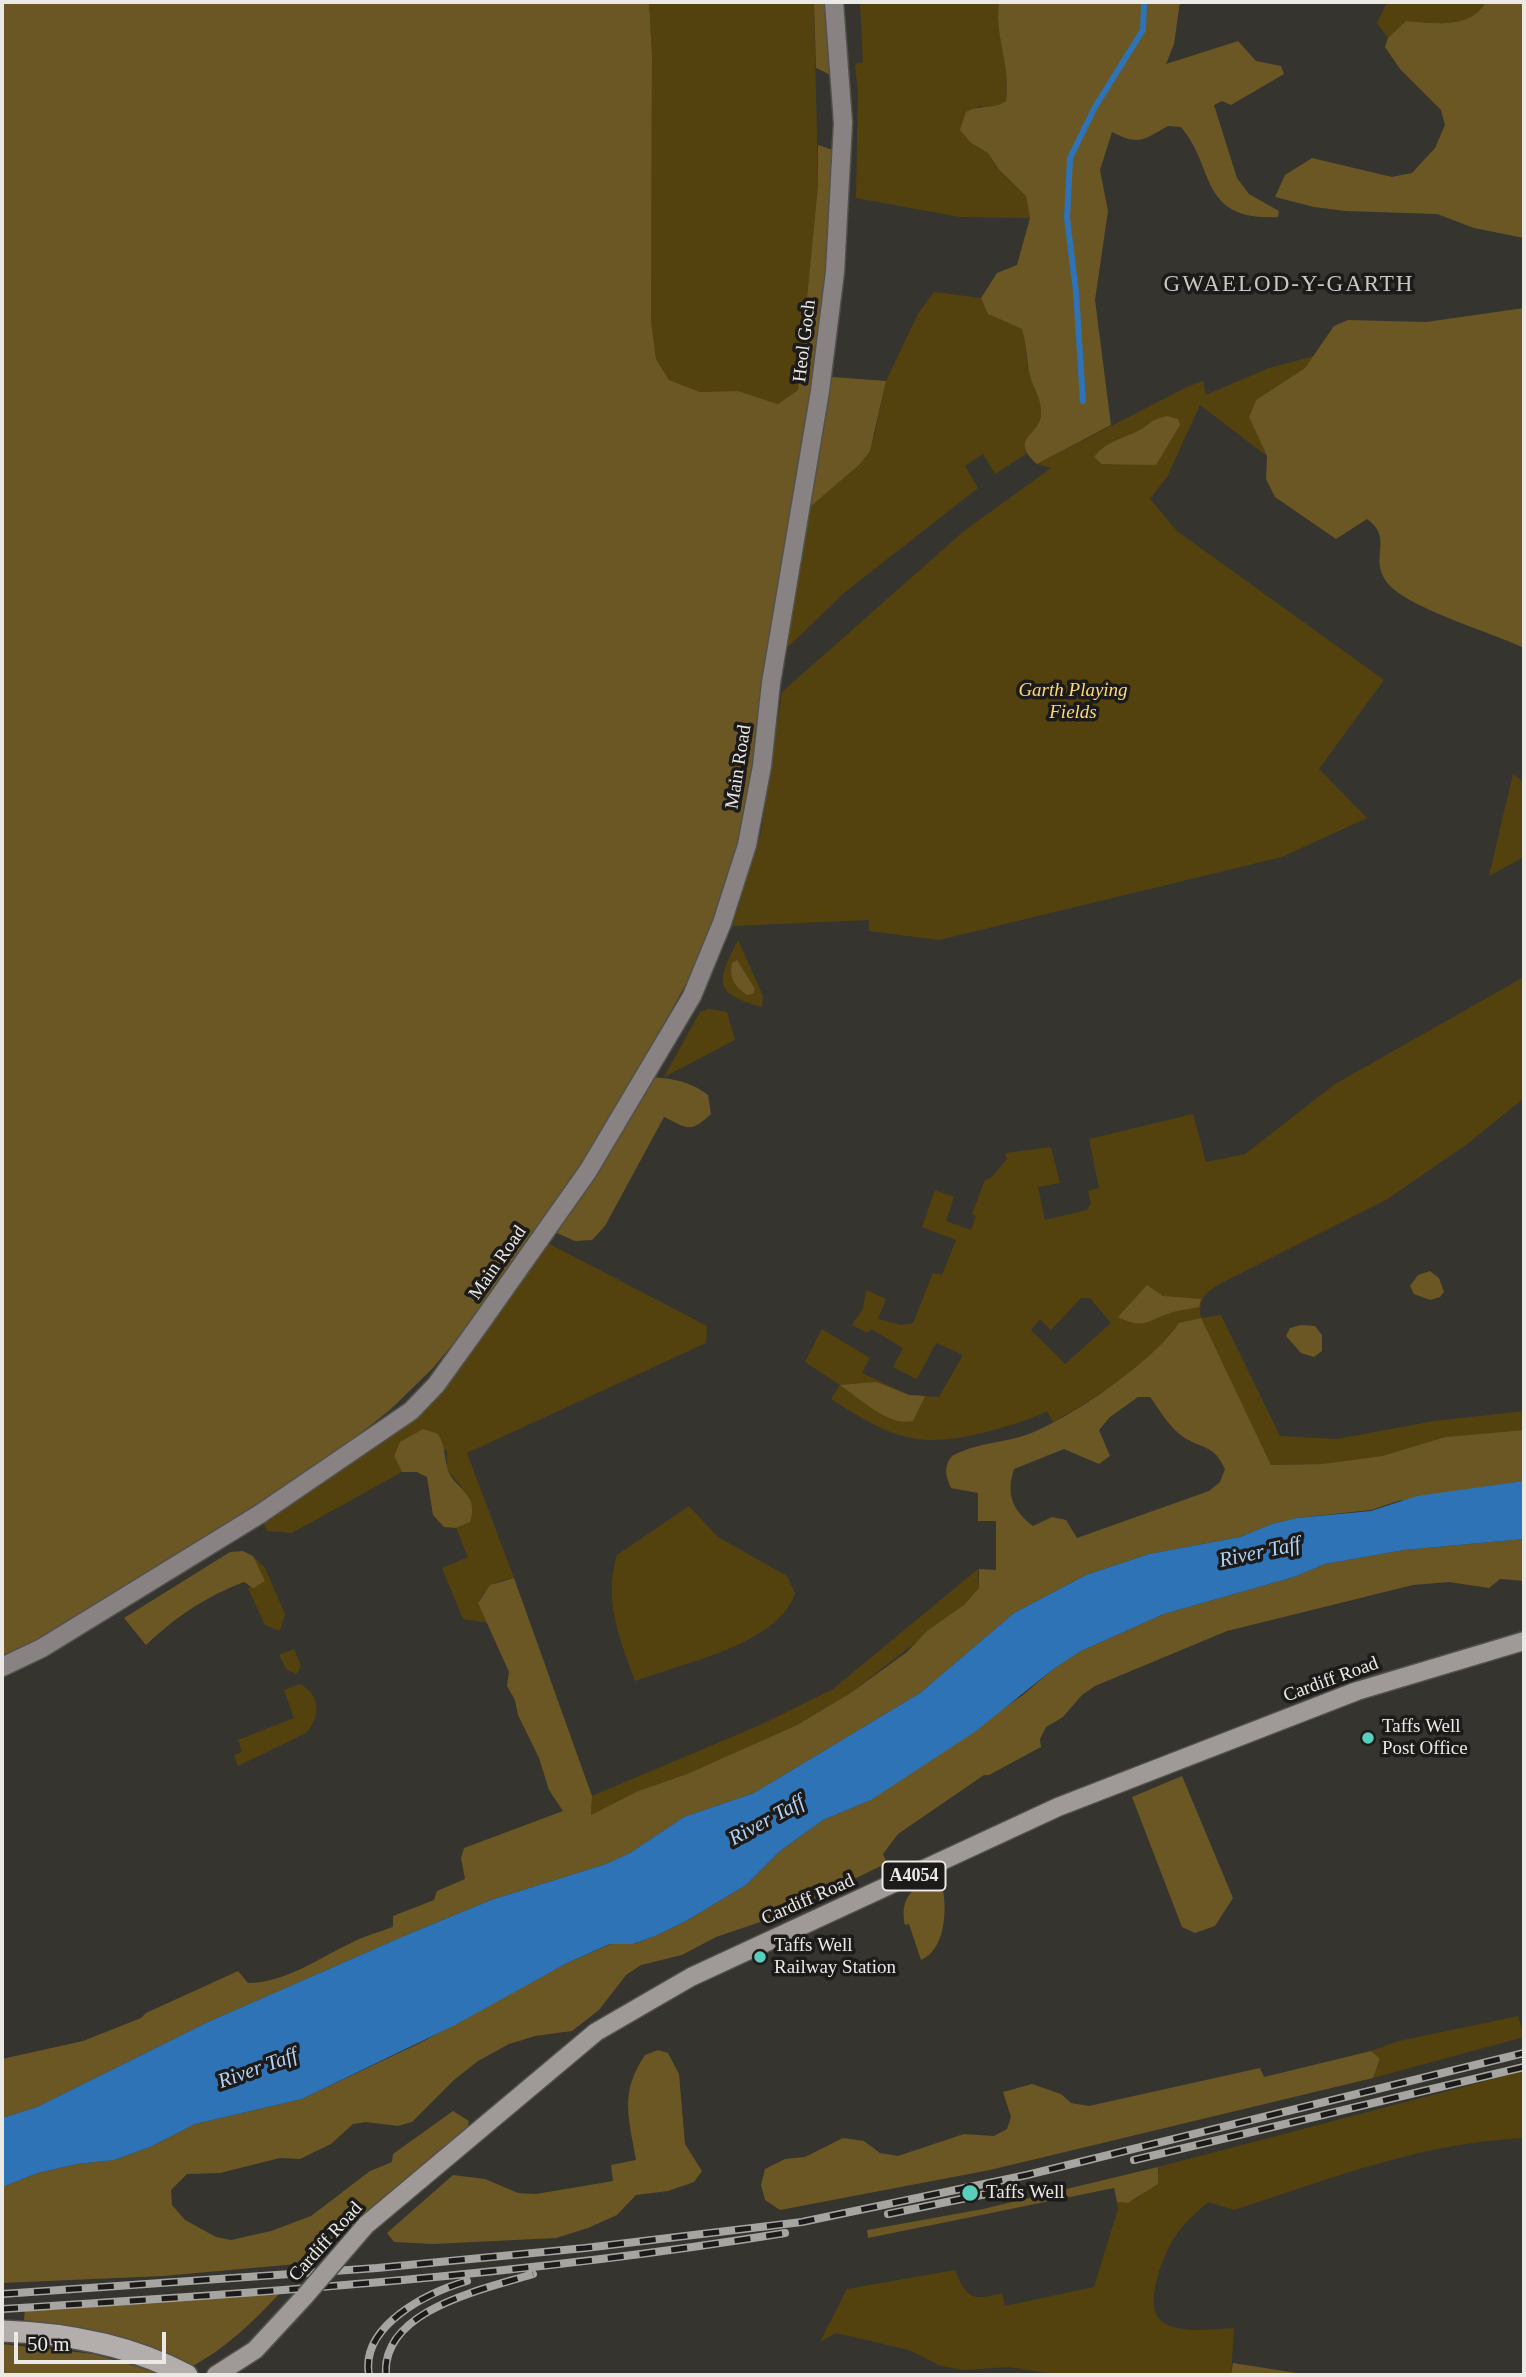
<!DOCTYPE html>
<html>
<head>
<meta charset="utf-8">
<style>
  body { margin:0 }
  #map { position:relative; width:1526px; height:2377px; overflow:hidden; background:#35342f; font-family:"Times New Roman",serif }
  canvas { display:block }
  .frame { position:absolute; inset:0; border:4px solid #eae9e6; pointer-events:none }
  .scale { position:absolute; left:14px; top:2332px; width:152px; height:32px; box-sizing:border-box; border:4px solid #eae9e6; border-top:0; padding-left:9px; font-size:21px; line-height:24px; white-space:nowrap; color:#eae9e6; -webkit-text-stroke:5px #1c1b19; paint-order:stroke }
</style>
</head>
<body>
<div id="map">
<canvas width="1526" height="2377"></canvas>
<div class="frame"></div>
<div class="scale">50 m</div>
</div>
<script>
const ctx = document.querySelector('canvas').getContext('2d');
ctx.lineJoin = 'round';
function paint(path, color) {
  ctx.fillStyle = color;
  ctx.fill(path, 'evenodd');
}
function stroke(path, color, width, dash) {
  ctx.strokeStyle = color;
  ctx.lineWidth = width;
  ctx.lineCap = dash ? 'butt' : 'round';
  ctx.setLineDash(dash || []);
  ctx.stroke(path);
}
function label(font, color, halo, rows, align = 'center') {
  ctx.font = font + ' "Times New Roman",serif';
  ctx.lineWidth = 7;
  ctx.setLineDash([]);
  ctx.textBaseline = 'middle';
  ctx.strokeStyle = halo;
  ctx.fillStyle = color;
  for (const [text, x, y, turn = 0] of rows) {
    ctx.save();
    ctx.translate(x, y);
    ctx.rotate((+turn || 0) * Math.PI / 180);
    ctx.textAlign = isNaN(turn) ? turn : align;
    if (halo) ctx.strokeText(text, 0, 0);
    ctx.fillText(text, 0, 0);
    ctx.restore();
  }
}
const green = new Path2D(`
  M649,2H814L818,185L798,390L778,404L738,391L700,392L669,380L656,359L651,321L652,55Z
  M860,2H999C994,37 1011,64 1006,101L995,108L977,106L971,143L988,153L999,171L1026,196L1030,218L960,217L856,198L858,93L855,64L863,62Z
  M1387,2H1486C1471,30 1433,23 1406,21L1388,38L1377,23Z
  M934,292L981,298L989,314L1022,329C1026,344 1026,358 1029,373C1033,388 1044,398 1041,415C1039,430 1022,436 1026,454L995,474L983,454L965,466L978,488L844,593L786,649L810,507L859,465L874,437L886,381L919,312Z
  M1314,356L1305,368L1256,400L1249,417L1267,456L1200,405L1167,477L1150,499L1177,531L1384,680L1319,769L1367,818L1282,857L939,940L869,931V920L732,926L761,833L782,692L964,531L1051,468L1037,464L1189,386L1203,381L1206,395L1269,368Z
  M1513,774L1524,783V857L1489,876Z
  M738,940L763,996L762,1007C713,993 716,983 738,940Z
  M1524,977V1098L1466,1145L1386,1200L1225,1281C1208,1291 1197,1297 1201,1318L1221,1315L1280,1436L1337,1439L1434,1421L1524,1411V1430L1445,1437L1382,1456L1322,1464L1271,1465L1200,1318L1179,1324C1152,1363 1094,1399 1053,1422L1047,1411C1027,1421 1008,1426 986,1432C915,1450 891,1437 831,1399L840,1385L805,1362L822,1329L870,1358L862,1373L909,1395L939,1397L963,1355L936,1343L917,1379L893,1367L903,1348L871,1329L868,1333L852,1325L863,1309L866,1290L886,1299L878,1319L901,1325L913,1323L933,1273L942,1275L956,1240L922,1227L935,1190L954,1197L946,1221L971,1230L976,1216L972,1214L985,1180L991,1178L1007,1159L1005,1153L1051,1147L1060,1183L1038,1187L1045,1220L1087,1210L1091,1203L1088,1191L1099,1188L1089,1139L1193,1114L1206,1162L1245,1154L1335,1084ZM1081,1298H1090L1111,1323L1065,1364L1031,1330L1040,1319L1051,1330Z
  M709,1009L727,1012L735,1040L664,1077L700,1012Z
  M540,1239L707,1326L706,1343L467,1453L514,1578C496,1580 486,1587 478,1603L489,1623L463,1619L442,1568L468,1557L456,1528L470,1522V1498L447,1469V1450L394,1456L402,1472L292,1533L267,1531L260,1514L411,1411Z
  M689,1506L718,1537L787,1576L795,1593C780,1644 680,1664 635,1681C620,1639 603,1600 617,1555Z
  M253,1556L265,1568L285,1614L280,1631L265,1625L248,1588L265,1581Z
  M978,1569L979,1588L964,1605L849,1694L797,1725L687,1774L638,1791L591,1815L592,1796L760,1725L833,1689Z
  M294,1649L301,1666L297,1674L287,1670L279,1655Z
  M300,1684C321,1695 321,1717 306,1733L238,1766L234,1755L242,1752L238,1740L294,1718L284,1690Z
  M1518,2016L1524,2037L1373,2078L1380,2060L1371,2051L1399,2041Z
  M1524,2071V2138C1421,2143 1332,2178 1234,2210L1208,2202C1196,2213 1183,2224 1174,2238C1163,2255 1141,2310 1164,2323C1184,2334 1212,2329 1234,2328L1231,2375H1061L1008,2367L964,2370L941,2366L909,2350L836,2333L820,2342L847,2289L955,2270C966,2299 973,2301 1002,2293L1005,2306L1094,2287L1118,2209L1117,2202C1139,2205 1147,2189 1159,2173L1158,2167Z`);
const forest = new Path2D(`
  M2,2H649L652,55L651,321L656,359L669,380L700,392L738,391L778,404L798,390L818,185V145L836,151L834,240L753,801L713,935L593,1152L530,1251L433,1368L390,1410L329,1458L220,1532L40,1641L2,1658Z
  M814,2H831L837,78L816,68Z
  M999,2H1180L1174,44L1166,64L1238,41L1256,61L1281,66L1284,74L1231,105L1222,101L1214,105L1237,178L1249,194L1279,211L1278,217C1198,221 1216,168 1181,127L1168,126C1143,140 1139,146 1112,132L1100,170L1108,211L1095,300L1111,425L1037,464C1008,438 1040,436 1041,414C1042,397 1032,387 1029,372C1027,358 1026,344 1022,329L988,314L981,298L997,273L1017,265L1030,218L1026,196L999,170L988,153L971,143L960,130L966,112C981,104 993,110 1006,101C1011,64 994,37 999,2Z
  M1486,2H1524V238L1474,228L1437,214L1345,211L1314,207L1275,197L1285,175L1312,158L1392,177L1412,173L1435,148L1445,125L1441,110L1400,69L1385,47L1388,38L1406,21C1433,23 1470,30 1486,2Z
  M1524,308V648C1492,632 1398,606 1384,578C1371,555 1393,538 1367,519L1336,539L1275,497L1266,479L1267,456L1249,417L1256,400L1305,368L1334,326L1348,320L1426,322Z
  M832,377L886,381L870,451L859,465L810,507Z
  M1167,416L1178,419L1180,425L1156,465L1102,464L1094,457C1107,441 1120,440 1138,431C1151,425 1147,421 1167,416Z
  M737,960L755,989L753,994L747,995C735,986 729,979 732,963Z
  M646,1077C670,1078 688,1080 708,1095L711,1114C690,1134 687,1128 664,1117L605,1226L592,1240L575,1241L548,1229Z
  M1430,1271L1439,1278L1444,1292L1440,1297L1430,1300L1414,1294L1410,1286L1418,1275Z
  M1147,1285L1163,1296L1201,1299L1199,1307C1190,1309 1179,1310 1170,1313C1146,1321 1145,1330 1118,1317Z
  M1201,1318L1271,1465L1322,1464L1382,1456L1445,1437L1524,1430V1481L1398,1501L1371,1510L1297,1518L1272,1524L1240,1537L1149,1554L1086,1575L1014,1613L920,1693L754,1793L684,1817L630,1853L606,1864L491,1900L404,1936L208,2022L37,2107L2,2118V2059L83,2041L141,2018L146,2013L238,1971L248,1983C285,1983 319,1958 351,1943C364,1936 379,1932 393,1927V1916L434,1900L437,1891L465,1879L461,1858L464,1848L563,1811L549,1790L539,1758L518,1715L515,1700L507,1686L509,1672L478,1603L490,1585L514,1578L592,1796L591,1815L638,1791L687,1774L797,1725L849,1694L907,1652L927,1631L964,1605L979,1588V1569L996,1570V1521H978V1493L951,1488C946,1476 943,1467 952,1456C975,1443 1004,1443 1029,1434C1072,1417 1153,1362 1179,1323ZM1138,1397H1150C1160,1410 1168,1426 1182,1436C1202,1450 1213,1443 1225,1469L1220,1482L1209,1491L1077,1538L1066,1520L1052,1517L1033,1526C1012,1510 1006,1494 1014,1469L1064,1449L1099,1464L1110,1456L1099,1430L1110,1417Z
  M1301,1325L1315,1326L1322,1335V1351L1314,1357L1301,1353L1286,1336L1290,1328Z
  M876,1382L909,1395L925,1396L913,1421C889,1427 859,1398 840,1385Z
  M423,1429L438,1434C445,1446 444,1454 447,1467C453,1490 480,1491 470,1522L456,1528L444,1527L433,1515L427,1477L417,1472H402L394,1456L400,1442Z
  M1524,1539V1581L1500,1579L1489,1588L1449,1582L1413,1585L1227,1631L1095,1686L1082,1695L1063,1717L1046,1727L1040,1739L1041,1747L989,1775H984L898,1834L883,1854L887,1863L778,1916L716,1937L682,1955L641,1965L626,1975L599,2010L572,2031L535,2036L509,2044L478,2061L454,2080L412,2122L398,2126L366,2122L353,2124L331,2144L300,2159L280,2158L220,2173L187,2174L171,2190L172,2205L185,2220L216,2237L231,2240L271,2231L311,2216L370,2171L392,2162L393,2154L453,2111L469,2121L467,2130L308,2263L163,2276L2,2283V2187L38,2173L77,2164L114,2160L150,2147L195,2124L302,2099L422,2042L567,1963L611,1944H634L655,1936L686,1921L746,1885L780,1851L823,1820L871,1800L1023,1695L1052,1670L1081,1651L1164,1614L1294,1577L1325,1564L1404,1550Z
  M243,1551L253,1556L265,1581L253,1588L244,1582C205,1597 177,1616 146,1645L124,1618L230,1552Z
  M1182,1776L1233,1898L1215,1926L1195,1933L1182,1927L1132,1797Z
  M934,1883L943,1890C947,1911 945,1950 921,1960L909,1924L905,1925C900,1902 909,1885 934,1883Z
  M658,2050L668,2053L679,2074L685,2144L702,2171L694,2182L668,2191L636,2195L617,2215L588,2228L556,2238L434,2244L394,2242L387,2233L453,2175L485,2179L518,2193L536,2194L613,2181L611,2165L636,2160C629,2118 619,2093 645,2055Z
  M1371,2051L1380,2059L1373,2078L990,2170L780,2210L765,2200L761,2185L765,2169L785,2159L805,2157L843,2138L864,2141L880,2153L898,2156L964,2134L994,2136L1007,2129L1011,2117L1003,2092L1032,2084L1061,2094L1071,2103L1089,2106L1260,2068L1264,2077Z
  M1158,2167V2184L1128,2203L1117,2202L1114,2188L868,2238L867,2230L983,2209Z
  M279,2294C252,2323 226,2348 191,2367L71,2330L24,2320L25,2308Z
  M2,2344L94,2354L166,2375H2Z
  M1233,2363L1309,2375H1231Z`);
const water = new Path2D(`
  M1524,1481V1539L1404,1550L1325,1564L1294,1577L1164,1614L1081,1651L1052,1670L976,1731L871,1800L823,1820L780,1851L746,1885L686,1921L655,1936L633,1944H610L567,1963L455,2025L302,2099L195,2124L150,2147L114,2160L77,2164L38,2173L2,2187V2118L37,2107L208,2022L404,1936L491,1900L606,1864L630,1853L684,1817L754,1793L920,1693L1014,1613L1086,1575L1149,1554L1240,1537L1272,1524L1297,1518L1371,1511L1417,1496Z`);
const stream = new Path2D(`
  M1083,401L1076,292L1067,218L1070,158L1095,107L1143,30L1144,2`);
const secondary = new Path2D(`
  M2,1667L42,1648L260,1514L411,1411L436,1385L480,1324L588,1171L692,996L722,923L747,845L762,766L771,683L820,391L835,272L843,123L834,2`);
const primary = new Path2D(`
  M366,2225L596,2032L691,1977L1058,1807L1357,1691L1524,1641
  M216,2375L255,2350L305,2296`);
const highway = new Path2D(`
  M2,2331C66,2333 130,2345 187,2375`);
const rail = new Path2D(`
  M1134,2160L1524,2067
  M888,2214L991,2193
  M2,2294L377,2268L585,2248L802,2222L1027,2175L1524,2053
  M2,2309C264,2293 526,2275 785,2233
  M369,2375C360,2325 429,2292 467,2281
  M386,2375C381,2309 486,2289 533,2274`);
const primaryBridge = new Path2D(`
  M305,2296L366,2225`);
const markers = [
  [1368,1738,7,"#5acebc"],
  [760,1957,7,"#5acebc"],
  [970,2193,9,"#5acebc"]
];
const shields = [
  [914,1876,63]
];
const shieldNames = [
  ["A4054",914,1876]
];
const streetNames = [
  ["Heol Goch",805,341,-83],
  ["Main Road",739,767,-81],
  ["Main Road",498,1263,-55],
  ["Cardiff Road",1331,1680,-20],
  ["Cardiff Road",808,1900,-24],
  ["Cardiff Road",326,2242,-48]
];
const parkNames = [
  ["Garth Playing",1073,691],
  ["Fields",1073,713]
];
const poiNames = [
  ["Taffs Well",1382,1727],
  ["Post Office",1382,1749],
  ["Taffs Well",774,1946],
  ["Railway Station",774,1968],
  ["Taffs Well",986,2193]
];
const waterNames = [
  ["River Taff",1260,1553,-12],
  ["River Taff",767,1821,-29],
  ["River Taff",258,2069,-20]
];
const quarterNames = [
  ["GWAELOD-Y-GARTH",1289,285]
];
paint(green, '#54420e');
paint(forest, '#6b5723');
paint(water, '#2d73b5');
stroke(stream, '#2d73b5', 6);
stroke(secondary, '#52514c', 21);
stroke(primary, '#52514c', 21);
stroke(highway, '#52514c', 24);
stroke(secondary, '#888382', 18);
stroke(primary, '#9f9998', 18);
stroke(highway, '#b3adab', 21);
stroke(rail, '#a6a5a1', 8);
stroke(rail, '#1c1b19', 5, [16]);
stroke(primaryBridge, '#52514c', 21, []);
stroke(primaryBridge, '#9f9998', 18);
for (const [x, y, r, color] of markers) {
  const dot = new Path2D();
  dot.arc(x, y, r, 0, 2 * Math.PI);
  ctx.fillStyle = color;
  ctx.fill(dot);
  stroke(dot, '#1c1b19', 2.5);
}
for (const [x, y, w] of shields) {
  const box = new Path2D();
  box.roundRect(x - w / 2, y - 14.5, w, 29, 5);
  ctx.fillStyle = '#1c1b19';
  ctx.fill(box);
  stroke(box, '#eae9e6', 2);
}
label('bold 18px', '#eae9e6', null, shieldNames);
label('19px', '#eae9e6', '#1c1b19', streetNames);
label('italic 19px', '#fed977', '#1c1b19', parkNames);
label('19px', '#eae9e6', '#1c1b19', poiNames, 'left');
label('italic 21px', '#b1d3f7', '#1c1b19', waterNames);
ctx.letterSpacing = '2px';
label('23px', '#c9c7c2', '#1c1b19', quarterNames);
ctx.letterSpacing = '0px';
</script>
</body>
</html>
